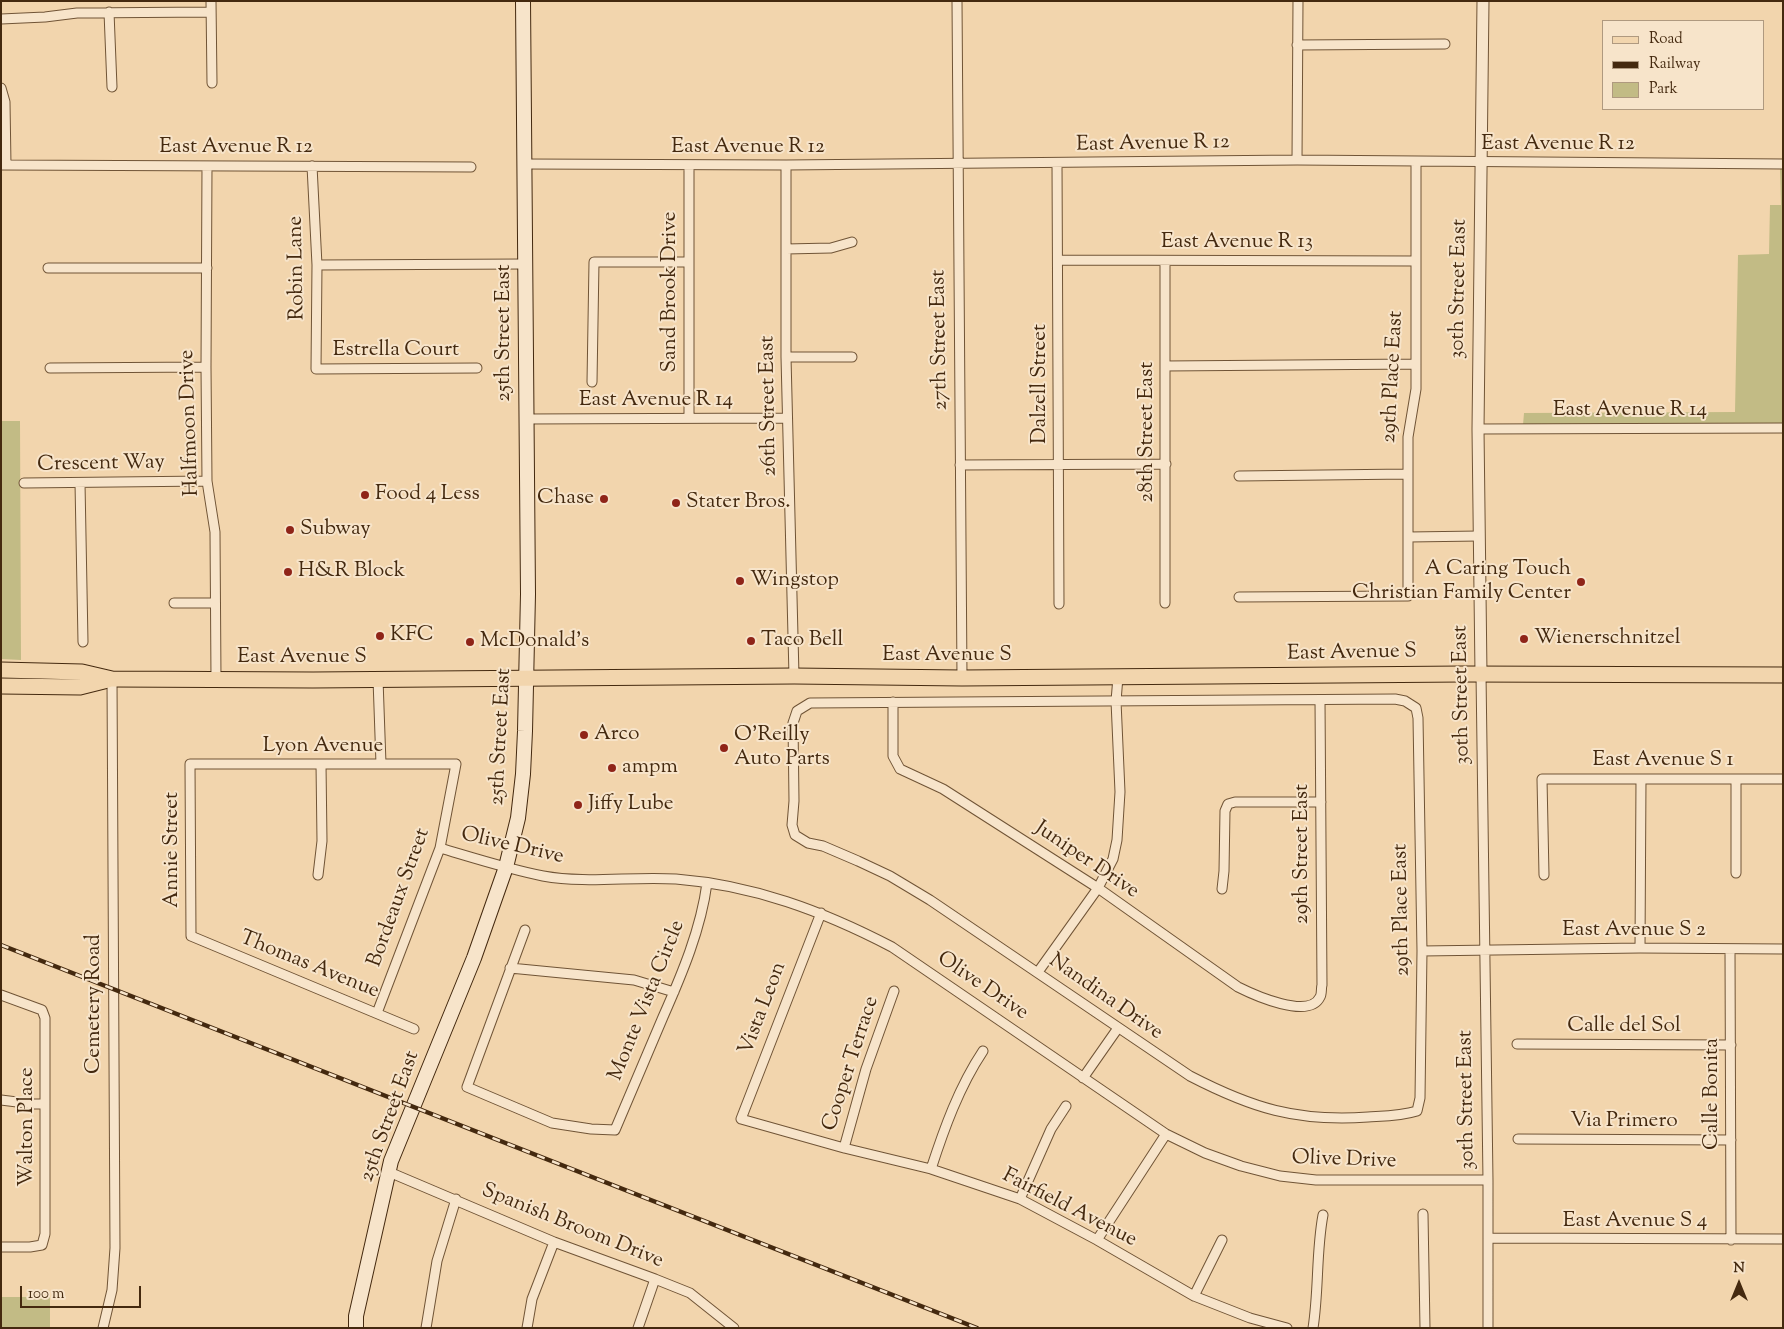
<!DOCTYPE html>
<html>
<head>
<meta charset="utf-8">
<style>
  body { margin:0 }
  #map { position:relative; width:1784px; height:1329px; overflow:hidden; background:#f2d5ad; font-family:"Sorts Mill Goudy",serif }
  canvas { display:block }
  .frame { position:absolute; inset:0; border:2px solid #44290f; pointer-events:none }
  .legend { position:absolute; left:1602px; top:20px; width:162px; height:90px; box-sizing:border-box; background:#f7e4ca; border:1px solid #af997f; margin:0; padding:6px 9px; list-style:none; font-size:15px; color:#44290f }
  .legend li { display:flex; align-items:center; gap:10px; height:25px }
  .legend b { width:25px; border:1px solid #af997f }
  .north { position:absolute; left:1714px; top:1259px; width:50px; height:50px; -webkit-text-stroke:4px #f7e4ca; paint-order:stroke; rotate:0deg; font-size:14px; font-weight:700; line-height:20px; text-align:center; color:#44290f }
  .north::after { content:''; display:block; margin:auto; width:18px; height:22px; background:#44290f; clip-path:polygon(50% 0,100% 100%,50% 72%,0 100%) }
  .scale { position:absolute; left:20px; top:1286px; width:121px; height:22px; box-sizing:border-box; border:2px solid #44290f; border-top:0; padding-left:6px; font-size:15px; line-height:18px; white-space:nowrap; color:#44290f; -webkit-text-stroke:4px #f7e4ca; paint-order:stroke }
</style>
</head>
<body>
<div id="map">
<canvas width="1784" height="1329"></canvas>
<div class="frame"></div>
<ul class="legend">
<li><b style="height:6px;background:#f2d5ad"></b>Road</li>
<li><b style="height:6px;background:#44290f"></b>Railway</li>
<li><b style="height:14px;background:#c2bb85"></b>Park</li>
</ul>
<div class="north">N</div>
<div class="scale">100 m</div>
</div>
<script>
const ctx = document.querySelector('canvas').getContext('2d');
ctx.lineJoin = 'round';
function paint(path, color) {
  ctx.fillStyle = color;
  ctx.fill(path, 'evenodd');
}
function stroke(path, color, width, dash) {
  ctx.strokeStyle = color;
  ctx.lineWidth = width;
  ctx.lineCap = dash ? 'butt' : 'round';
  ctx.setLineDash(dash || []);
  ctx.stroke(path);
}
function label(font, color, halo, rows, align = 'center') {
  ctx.font = font + ' "Sorts Mill Goudy",serif';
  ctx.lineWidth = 4;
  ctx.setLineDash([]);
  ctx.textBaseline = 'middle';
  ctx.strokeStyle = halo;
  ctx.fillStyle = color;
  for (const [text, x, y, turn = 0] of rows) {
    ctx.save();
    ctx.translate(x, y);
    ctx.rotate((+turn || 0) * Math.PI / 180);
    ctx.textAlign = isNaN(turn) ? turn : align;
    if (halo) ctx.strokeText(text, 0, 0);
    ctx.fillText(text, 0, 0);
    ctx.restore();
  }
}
const green = new Path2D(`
  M1780,167H1783V423L1523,425L1524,413L1735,412L1738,255L1769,254L1770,205H1781Z
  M1,421H20L21,660L1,659Z
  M1,1297H50V1328H1Z`);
const minor = new Path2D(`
  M211,1L212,83
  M957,1L962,678
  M109,12L112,87
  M1,19L45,17L77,13L211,12
  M1297,45L1445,44
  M1,88L5,102L6,165
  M1297,160L1298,1
  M524,164L786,165L1297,160L1783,164
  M1057,164L1059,604
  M1,165L471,167
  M786,165V357L794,676
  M207,166L206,367L207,481L215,532L216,679
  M312,166L317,265L316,369L477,368
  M689,166V417
  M786,249L831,248L852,242
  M1058,260L1416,261
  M1165,261V603
  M317,265L524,264
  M48,268H207
  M786,357H852
  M1165,366L1416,364
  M50,368L206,367
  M592,382L594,262H688
  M526,419L787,418
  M1478,429L1783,428
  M960,465L1166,464
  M1239,476L1408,474
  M24,483L207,481
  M80,483L83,642
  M1409,537L1479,536
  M1239,597L1408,596V437L1416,389V161
  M174,603H215
  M1481,674L1488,1180V1328
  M378,679L381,764
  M1395,699L1405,701L1416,708L1418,718L1422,951L1420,1098L1417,1111C1401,1116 1385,1116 1368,1117C1296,1122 1252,1108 1190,1076L930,900L890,876L858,861L823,846L808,843L795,835L792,825L794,801L793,723L797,711L810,703Z
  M893,702V756L900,769L943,789L1098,888L1238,987C1254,995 1309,1020 1320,997C1322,994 1321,988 1322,985L1320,700
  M440,848C474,858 508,869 543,876C587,884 632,876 676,879C753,885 823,911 892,947L1166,1134L1205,1153L1241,1166L1280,1176L1316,1180H1488
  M1736,873V779
  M318,875L322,841L321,764
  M1544,875L1542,779H1783
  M1222,889L1224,871L1225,811L1228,804L1235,802H1321
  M821,913L741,1119L844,1148L931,1169L1020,1199L1097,1240L1194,1296L1250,1318L1287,1328
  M525,930L467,1087L552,1123L591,1129L615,1130C631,1092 647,1055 663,1017C682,974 701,929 707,883
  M1640,948L1641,779
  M1730,949L1731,1240
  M1422,951L1640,948L1783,949
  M510,968L634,980L674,992
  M1038,972L1098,888L1113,859L1117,840L1120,792L1116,701L1118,677
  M1,995L42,1010L45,1018V1234L42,1245L30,1247H1
  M377,1013L440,848L456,764H190L191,936L414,1029
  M1517,1044L1731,1045
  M1083,1078L1118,1028
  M1,1100L33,1104H45
  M1518,1139L1731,1140
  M844,1148L866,1069L894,991
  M931,1169C944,1129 959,1087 983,1051
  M389,1172L554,1242L655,1279L690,1293L734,1328
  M1020,1199L1051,1129L1066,1106
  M1423,1214L1425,1328
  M1488,1238L1783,1239
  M1097,1240L1166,1134
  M1194,1296L1222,1240
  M103,1328L112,1290L115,1248L112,679
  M426,1328L437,1261L456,1199
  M527,1328L532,1299L554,1242
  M638,1328L655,1279
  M1313,1328C1319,1290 1316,1252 1323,1215`);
const tertiary = new Path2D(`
  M1481,674L1478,429L1483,1`);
const secondary = new Path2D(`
  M356,1328V1316L391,1161L474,958L506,867L518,818L523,774L525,731L528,594L523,1`);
const primary = new Path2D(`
  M1,670L82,672L112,679L313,680L794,676L962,678L1463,674L1783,675
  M1,686L80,687L108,680`);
const rail = new Path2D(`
  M1,945L977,1328`);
const markers = [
  [365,495,5,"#8f2418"],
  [604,499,5,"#8f2418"],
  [676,503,5,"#8f2418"],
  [290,530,5,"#8f2418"],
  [288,572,5,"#8f2418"],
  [740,581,5,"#8f2418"],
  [1581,582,5,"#8f2418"],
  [380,636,5,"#8f2418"],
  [1524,639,5,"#8f2418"],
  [751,641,5,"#8f2418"],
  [470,642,5,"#8f2418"],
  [584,735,5,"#8f2418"],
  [724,748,5,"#8f2418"],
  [612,768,5,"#8f2418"],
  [578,805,5,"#8f2418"]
];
const streetNames = [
  ["East Avenue R 12",1153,145,-1],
  ["East Avenue R 12",1558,145],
  ["East Avenue R 12",236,148],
  ["East Avenue R 12",748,148],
  ["East Avenue R 13",1237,243],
  ["Robin Lane",298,268,-91],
  ["30th Street East",1460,289,-89],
  ["Sand Brook Drive",671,292,-90],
  ["25th Street East",505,333,-90],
  ["27th Street East",941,340,-91],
  ["Estrella Court",396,351],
  ["29th Place East",1394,377,-87],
  ["Dalzell Street",1041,384,-90],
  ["East Avenue R 14",656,401],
  ["26th Street East",770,406,-91],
  ["East Avenue R 14",1630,411],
  ["Halfmoon Drive",191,423,-92],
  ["28th Street East",1148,432,-90],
  ["Crescent Way",101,465,-1],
  ["East Avenue S",1352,654,-1],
  ["East Avenue S",947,656],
  ["East Avenue S",302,658],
  ["30th Street East",1463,695,-91],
  ["25th Street East",502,737,-87],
  ["Lyon Avenue",323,747],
  ["East Avenue S 1",1663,761],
  ["Olive Drive",512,847,13],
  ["Annie Street",173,850,-90],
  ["29th Street East",1303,854,-90],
  ["Juniper Drive",1086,861,34],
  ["Bordeaux Street",400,898,-70],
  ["29th Place East",1403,910,-91],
  ["East Avenue S 2",1634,931],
  ["Thomas Avenue",309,966,22],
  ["Olive Drive",982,987,34],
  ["Nandina Drive",1105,998,35],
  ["Monte Vista Circle",648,1001,-68],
  ["Cemetery Road",95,1004,-90],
  ["Vista Leon",764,1009,-69],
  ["Calle del Sol",1624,1027],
  ["Cooper Terrace",852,1064,-72],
  ["Calle Bonita",1713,1094,-90],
  ["30th Street East",1468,1100,-91],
  ["25th Street East",391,1117,-70],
  ["Via Primero",1624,1122],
  ["Walton Place",28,1127,-90],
  ["Olive Drive",1344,1161,2],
  ["Fairfield Avenue",1069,1209,27],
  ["East Avenue S 4",1635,1222],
  ["Spanish Broom Drive",572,1227,22]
];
const poiNames = [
  ["Food 4 Less",375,495],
  ["Chase",594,499,"right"],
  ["Stater Bros.",686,503],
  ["Subway",300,530],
  ["A Caring Touch",1571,570,"right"],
  ["Christian Family Center",1571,594,"right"],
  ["H&R Block",298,572],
  ["Wingstop",750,581],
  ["KFC",390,636],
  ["Wienerschnitzel",1534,639],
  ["Taco Bell",761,641],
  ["McDonald's",480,642],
  ["Arco",594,735],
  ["O'Reilly",734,736],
  ["Auto Parts",734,760],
  ["ampm",622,768],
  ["Jiffy Lube",588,805]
];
paint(green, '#c2bb85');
stroke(minor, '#705436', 11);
stroke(tertiary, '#705436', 13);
stroke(secondary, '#44290f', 16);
stroke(primary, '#44290f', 17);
stroke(minor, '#f7e4ca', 9);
stroke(tertiary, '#f7e4ca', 11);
stroke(secondary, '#f7e4ca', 14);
stroke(primary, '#f2d5ad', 15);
stroke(rail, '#44290f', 4.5);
stroke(rail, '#f7e4ca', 2.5, [8]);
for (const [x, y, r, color] of markers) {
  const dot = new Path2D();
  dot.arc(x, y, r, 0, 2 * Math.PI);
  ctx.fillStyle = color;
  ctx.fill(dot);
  stroke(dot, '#f7e4ca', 2);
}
label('21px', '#44290f', '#f7e4ca', streetNames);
label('21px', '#44290f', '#f7e4ca', poiNames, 'left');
</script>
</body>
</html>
